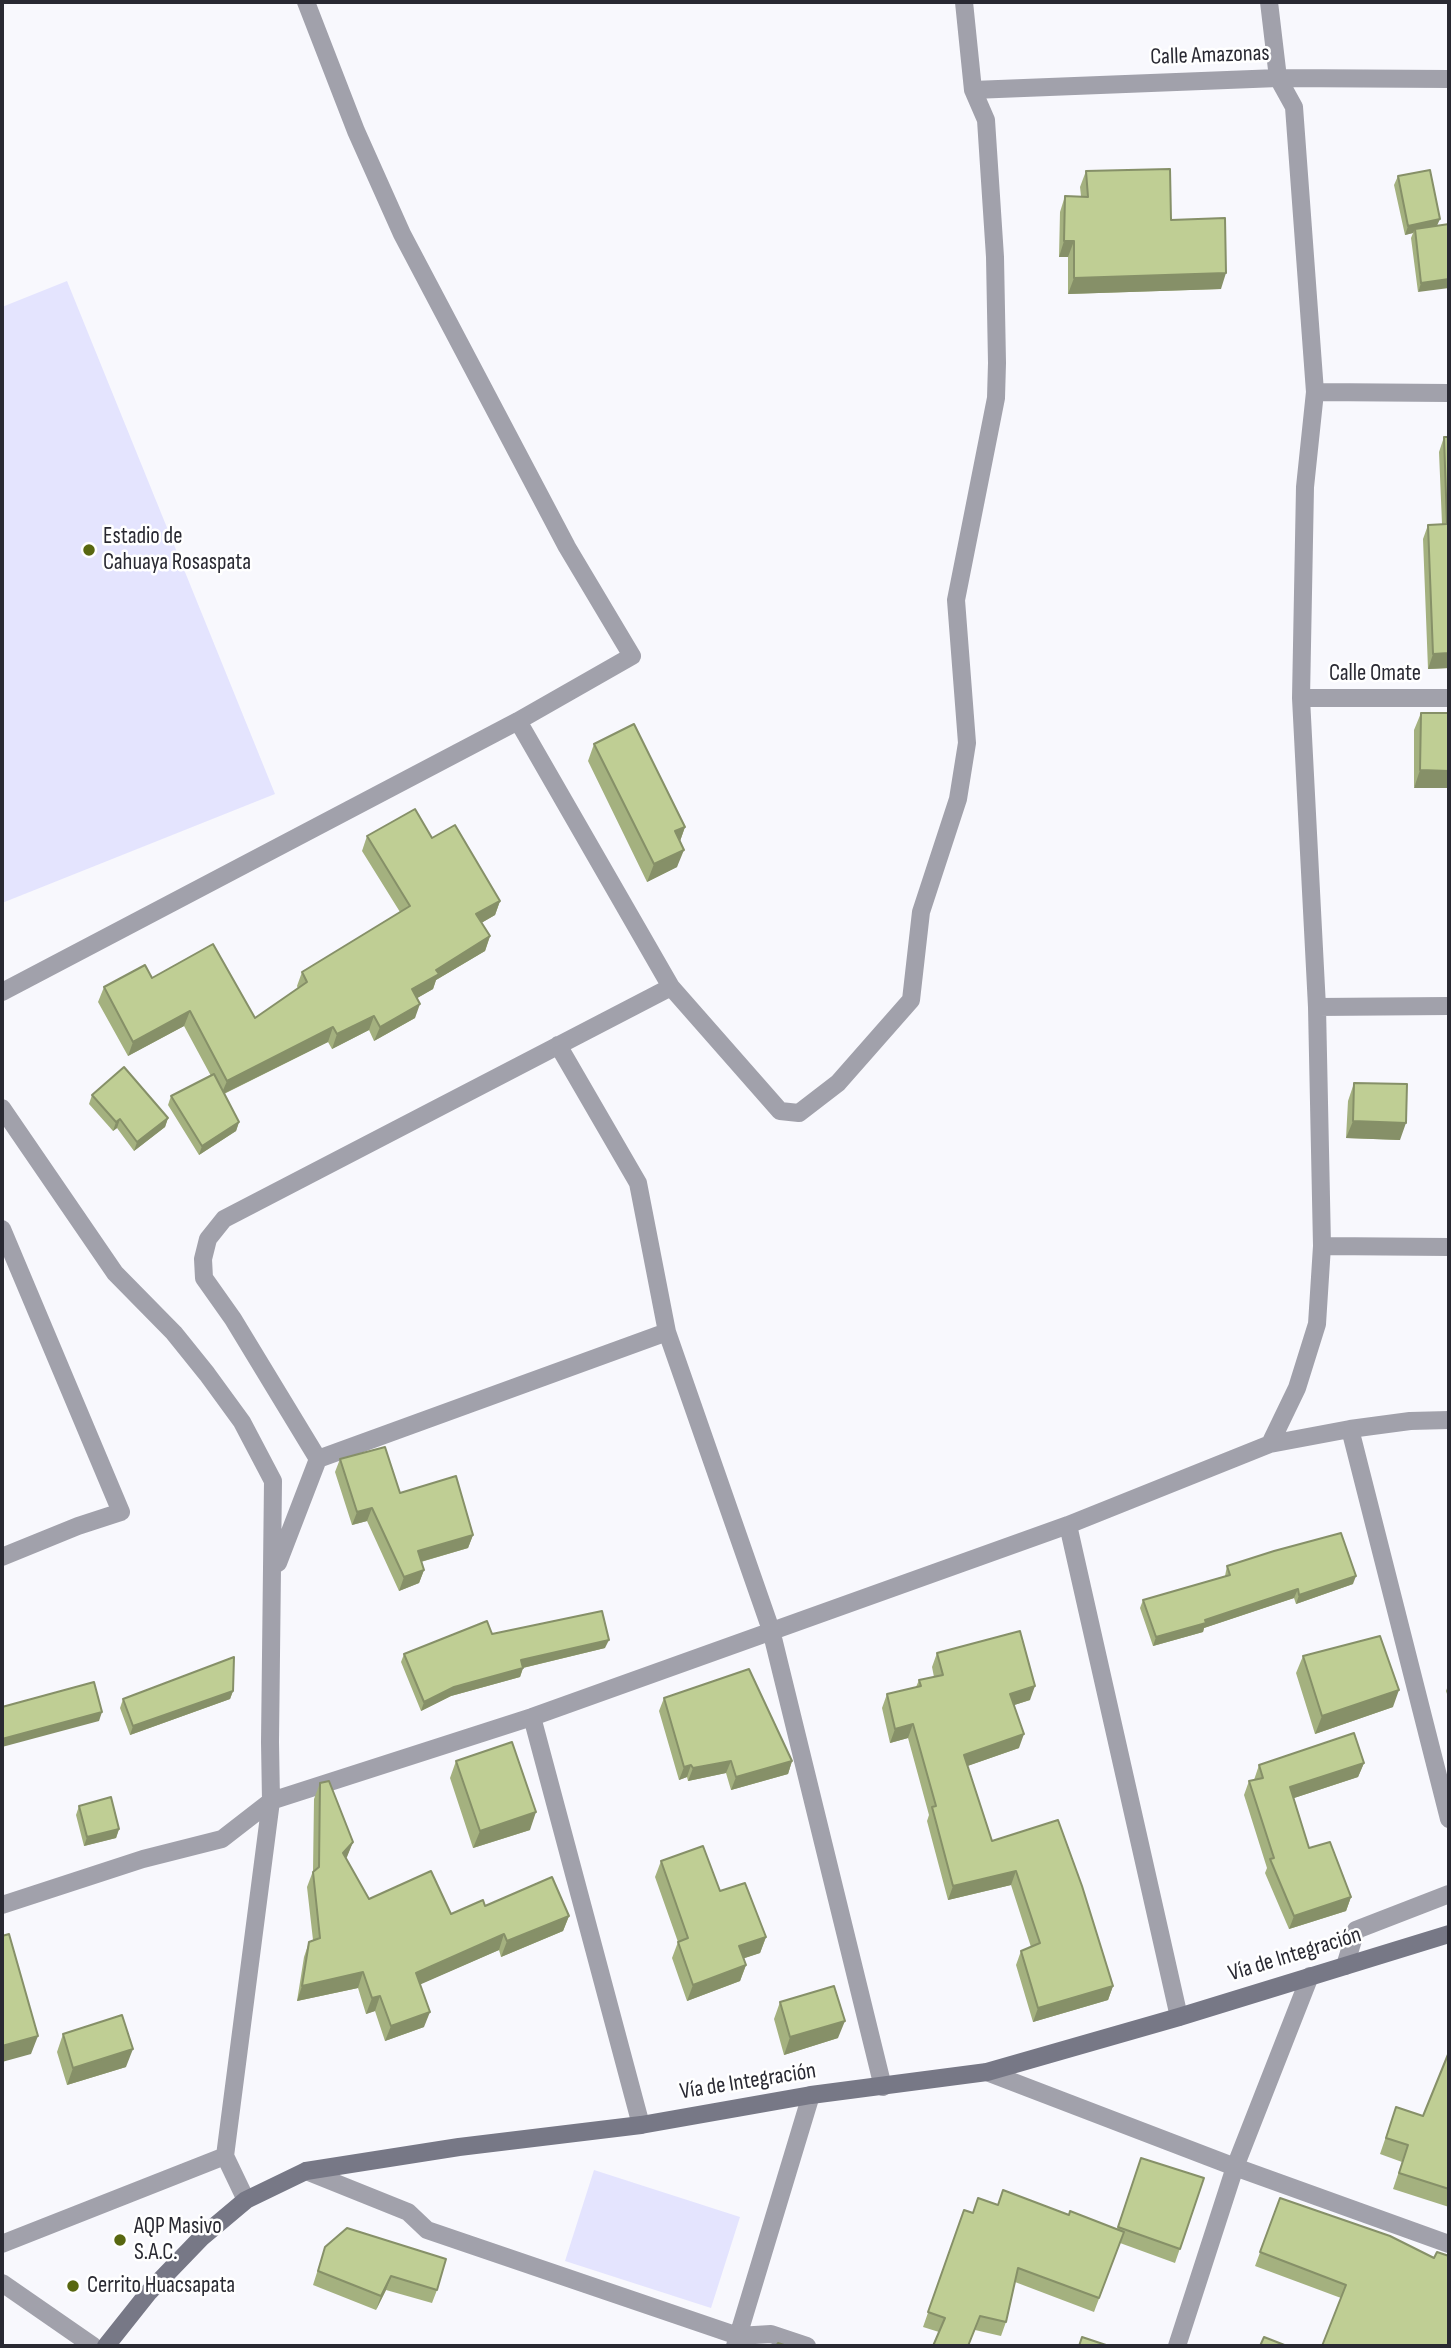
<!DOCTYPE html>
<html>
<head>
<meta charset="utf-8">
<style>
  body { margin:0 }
  #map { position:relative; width:1451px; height:2348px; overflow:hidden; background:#f8f8fd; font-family:"Sofia Sans Condensed",sans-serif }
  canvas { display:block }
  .frame { position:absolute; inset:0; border:4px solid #292932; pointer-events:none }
</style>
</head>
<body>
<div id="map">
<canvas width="1451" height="2348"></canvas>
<div class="frame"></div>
</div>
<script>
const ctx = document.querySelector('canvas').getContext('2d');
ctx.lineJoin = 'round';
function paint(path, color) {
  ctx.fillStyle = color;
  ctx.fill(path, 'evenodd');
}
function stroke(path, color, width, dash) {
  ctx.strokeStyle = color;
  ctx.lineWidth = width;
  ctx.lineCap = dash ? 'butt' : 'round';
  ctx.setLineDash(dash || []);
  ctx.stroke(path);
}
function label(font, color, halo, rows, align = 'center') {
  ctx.font = font + ' "Sofia Sans Condensed",sans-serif';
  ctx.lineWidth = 5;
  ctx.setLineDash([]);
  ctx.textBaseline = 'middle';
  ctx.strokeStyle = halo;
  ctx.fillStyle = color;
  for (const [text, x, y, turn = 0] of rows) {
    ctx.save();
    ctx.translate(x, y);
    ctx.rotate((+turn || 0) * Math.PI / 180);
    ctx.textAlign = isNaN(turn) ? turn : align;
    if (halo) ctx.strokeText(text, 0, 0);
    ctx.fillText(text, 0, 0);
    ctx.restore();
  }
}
const green = new Path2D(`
  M67,281L275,794L2,903V307Z
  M594,2170L740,2217L711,2308L565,2261Z`);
const street = new Path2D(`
  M1269,2L1278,78L1294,107L1315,392L1305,487L1301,698L1317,1007L1322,1246L1317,1324L1297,1388L1270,1444
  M973,90L1278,78L1449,79
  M1315,392L1449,393
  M1301,698H1449
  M518,721L671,987L780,1111L799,1113L838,1083L911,1000L921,912L958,799L967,743L956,600L996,398L997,363L995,257L986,120L973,90L964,2
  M2,992L518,721L632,656L567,547L402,234L356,131L306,2
  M1317,1007L1449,1006
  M558,1045L638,1183L667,1332L771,1630L883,2087
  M2,1108L115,1273L174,1333L207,1374L242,1422L273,1481L270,1742L271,1801L225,2156L246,2200
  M2,1229L121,1512L78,1526L2,1557
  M1322,1246L1449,1247
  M1350,1429L1449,1819
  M318,1459L233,1319L204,1278L203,1259L208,1239L224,1219L671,987
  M1068,1525L1179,2017
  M278,1563L318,1459L667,1332
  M532,1717L641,2125
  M2,1905L143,1859L222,1839L271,1801L532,1717L1068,1525L1270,1444L1350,1429L1410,1421L1449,1420
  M1345,1966L1356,1930L1449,1894
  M987,2072L1235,2167L1449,2244
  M306,2171L408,2212L427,2230L738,2336L771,2334L807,2346
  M2,2244L225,2156
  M2,2283L93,2346
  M735,2346L811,2095
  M1177,2346L1235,2167L1310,1976`);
const secondary = new Path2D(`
  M106,2346L149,2292L202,2237L246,2200L306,2171L459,2147L641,2125L811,2095L987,2072L1179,2017L1449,1934`);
const wall = new Path2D(`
  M1086,171L1171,220L1221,289L1068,294V257H1059L1060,212L1065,196H1081L1080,187Z
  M1398,176L1437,226L1449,224L1418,292L1411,238L1413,233L1405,235L1394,185Z
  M1444,437H1449V668L1428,669L1423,539L1428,525L1442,524L1439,452Z
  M1421,713H1449L1414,788V730Z
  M594,744L685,827L680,841L677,867L647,882L588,761Z
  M367,836L432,838L500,901L495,915L481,923L490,936L485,951L436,980L433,989L417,998L415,1018L374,1041L369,1030L332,1049L328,1042L224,1094L239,1122L236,1131L199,1155L168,1105L171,1096L211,1076L184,1026L128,1056L98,1002L104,987L152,978L255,1018L298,989L297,986L302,972L400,912L362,851Z
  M1354,1083L1400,1140L1346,1138L1348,1101Z
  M92,1095L168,1118L165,1127L134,1151L117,1128L113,1131L89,1104Z
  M340,1459L473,1535L468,1548L421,1562L424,1570L419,1583L399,1591L367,1521L352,1525L335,1472Z
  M1227,1566L1353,1584L1296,1604L1294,1598L1204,1628L1203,1632L1153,1646L1140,1608L1143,1600L1225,1576Z
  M492,1634L605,1648L523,1668L520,1677L451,1696L421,1711L401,1662L404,1654Z
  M937,1653L1030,1700L1014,1705L1019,1748L967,1766L992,1841L1113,1986L1108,2000L1033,2022L1016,1965L1021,1951L1031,1947L1011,1885L948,1900L927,1821L929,1815L908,1738L890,1743L882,1708L887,1694L916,1687L919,1680L934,1677L932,1667Z
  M1303,1656L1393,1707L1315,1734L1296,1673Z
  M1449,1683V1700L1446,1691Z
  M233,1691L230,1699L130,1735L120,1708L123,1699Z
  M664,1698L792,1761L788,1774L731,1790L726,1773L688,1781L687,1777L679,1780L659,1711Z
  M456,1761L530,1830L473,1848L450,1778Z
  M1364,1763L1358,1777L1294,1798L1309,1848L1351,1897L1346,1911L1289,1929L1265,1873L1267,1868L1244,1795L1249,1781L1254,1780L1259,1765Z
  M320,1783L353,1842L346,1858L369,1899L451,1914L485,1906L569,1916L563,1931L501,1957L499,1950L420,1984L424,2027L385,2041L375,2011L366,2014L358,1988L297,2001L304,1957L309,1942L313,1940L307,1887L313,1871L314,1799Z
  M79,1806L119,1829L116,1838L84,1846L76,1815Z
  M661,1861L720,1891L766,1937L760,1953L744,1958L746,1965L740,1981L687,2001L672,1958L678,1942L655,1877Z
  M780,2002L838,2038L784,2055L774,2019Z
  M63,2034L126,2067L67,2085L57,2052Z
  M1449,2052V2207L1393,2189L1402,2162L1380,2154L1396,2107L1423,2116Z
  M1141,2158L1204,2178L1175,2263L1120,2243L1094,2312L1015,2282L1006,2322L1001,2336L975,2330L939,2332L923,2327L964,2210L973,2213L998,2205L1069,2215L1117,2229Z
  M1280,2198L1434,2258L1341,2298L1255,2266Z
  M325,2247L437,2290L432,2303L386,2290L376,2310L313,2285Z`);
const shadedWall = new Path2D(`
  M1440,219L1436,228L1415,229L1413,233L1405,235L1408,226Z
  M1064,241H1074L1068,257H1059Z
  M1226,273L1221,289L1068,294L1074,278Z
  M1449,279V288L1418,292L1421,283Z
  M1449,653V668L1428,669L1433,654Z
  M1420,770L1449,771V788H1414Z
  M685,827L679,844L675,831Z
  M684,850L677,867L647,882L654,864Z
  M500,901L495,915L471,929L476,914Z
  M490,936L485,951L436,980L433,989L407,1004L412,989L436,970Z
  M420,1004L415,1018L374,1041L380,1027Z
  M190,1011L184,1026L128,1056L133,1042Z
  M374,1016L369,1030L332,1049L337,1034Z
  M333,1027L328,1042L221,1095L227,1081Z
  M168,1118L165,1127L134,1151L137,1142Z
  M120,1119L117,1128L113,1131L116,1122Z
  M1353,1121L1406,1123L1400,1140L1346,1138Z
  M239,1122L236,1131L199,1155L202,1146Z
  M372,1508L367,1521L352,1525L357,1512Z
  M473,1535L468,1548L413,1564L418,1551Z
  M424,1570L419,1583L399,1591L404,1577Z
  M1356,1576L1353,1584L1296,1604L1299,1595Z
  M1298,1589L1294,1598L1204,1628L1203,1632L1153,1646L1156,1637Z
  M609,1640L605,1648L518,1669L521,1660Z
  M523,1668L520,1677L451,1696L421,1711L424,1702L454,1687Z
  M1035,1686L1030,1700L1005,1708L1010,1694Z
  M1399,1690L1393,1707L1315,1734L1322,1716Z
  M233,1691L230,1699L130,1735L133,1726Z
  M102,1712L99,1721L2,1747V1739Z
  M913,1724L908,1738L890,1743L895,1729Z
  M1024,1734L1019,1748L959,1769L964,1755Z
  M731,1761L726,1773L688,1781L693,1768Z
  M792,1761L788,1774L731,1790L736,1777Z
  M1364,1763L1358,1777L1285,1801L1290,1787Z
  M691,1765L687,1777L679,1780L684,1767Z
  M536,1812L530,1830L473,1848L480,1831Z
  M119,1829L116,1838L84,1846L87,1837Z
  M353,1842L347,1857L338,1868L343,1853Z
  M1016,1871L1011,1885L948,1900L953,1886Z
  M1351,1897L1346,1911L1289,1929L1294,1916Z
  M569,1916L563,1931L501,1957L507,1941Z
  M504,1934L499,1950L410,1989L416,1973Z
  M766,1937L760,1953L733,1962L739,1946Z
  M746,1965L740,1981L687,2001L693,1985Z
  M363,1972L358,1988L297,2001L302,1986Z
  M1113,1986L1108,2000L1033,2022L1038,2008Z
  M380,1996L375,2011L366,2014L372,1998Z
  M430,2012L424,2027L385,2041L391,2026Z
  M845,2021L838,2038L784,2055L790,2037Z
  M38,2036L31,2054L2,2062V2046Z
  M133,2049L126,2067L67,2085L73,2068Z
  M391,2276L386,2290L376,2310L381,2296Z`);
const building = new Path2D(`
  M1170,169L1171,220L1225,218L1226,273L1074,278V241H1064L1065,196L1088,197L1086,171Z
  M1430,170L1440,219L1408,226L1398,176Z
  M1449,224V279L1421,283L1415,229Z
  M1444,437H1449V653L1433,654L1428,525L1447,524Z
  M1421,713H1449V771L1420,770Z
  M634,724L685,827L675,831L684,850L654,864L594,744Z
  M415,809L432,838L455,825L500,901L476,914L490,936L436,970L439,974L412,989L420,1004L380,1027L374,1016L337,1034L333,1027L227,1081L190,1011L133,1042L104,987L145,965L152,978L213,944L255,1018L307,982L302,972L410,906L367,836Z
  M124,1067L168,1118L137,1142L120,1119L116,1122L92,1095Z
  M214,1074L239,1122L202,1146L171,1096Z
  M1354,1083L1407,1084L1406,1123L1353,1121Z
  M385,1447L400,1493L456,1476L473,1535L418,1551L424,1570L404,1577L372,1508L357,1512L340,1459Z
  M1341,1533L1356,1576L1299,1595L1298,1589L1205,1620L1206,1623L1156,1637L1143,1600L1230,1575L1227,1566L1274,1551Z
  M602,1611L609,1640L521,1660L523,1668L454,1687L424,1702L404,1654L487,1621L492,1634Z
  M1020,1631L1035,1686L1010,1694L1024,1734L964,1755L992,1841L1058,1820L1082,1886L1113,1986L1038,2008L1021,1951L1040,1943L1016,1871L953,1886L932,1807L936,1806L913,1724L895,1729L887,1694L921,1686L919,1680L943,1675L937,1653Z
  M1380,1636L1399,1690L1322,1716L1303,1656Z
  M234,1657L233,1691L133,1726L123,1699Z
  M749,1669L792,1761L736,1777L731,1761L693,1768L691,1765L684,1767L664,1698Z
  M94,1682L102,1712L2,1739V1707Z
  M1354,1733L1364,1763L1290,1787L1309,1848L1330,1842L1351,1897L1294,1916L1270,1859L1274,1858L1249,1781L1263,1778L1259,1765Z
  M512,1742L536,1812L480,1831L456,1761Z
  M329,1781L353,1842L343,1853L369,1899L431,1871L451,1914L483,1900L485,1906L552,1877L569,1916L507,1941L504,1934L416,1973L430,2012L391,2026L380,1996L372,1998L363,1972L302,1986L309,1942L320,1938L313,1872L319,1867L320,1783Z
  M111,1797L119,1829L87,1837L79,1806Z
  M703,1846L720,1891L745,1883L766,1937L739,1946L746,1965L693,1985L678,1942L688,1938L661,1861Z
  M9,1934L38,2036L2,2046V1936Z
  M834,1986L845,2021L790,2037L780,2002Z
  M122,2015L133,2049L73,2068L63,2034Z
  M1449,2052V2189L1399,2173L1408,2145L1386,2138L1396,2107L1423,2116Z
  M1141,2158L1204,2178L1180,2249L1118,2227Z
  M1003,2190L1069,2215L1070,2211L1124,2232L1099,2298L1018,2268L1006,2322L980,2316L968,2346H933L945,2318L928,2312L964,2210L973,2213L978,2198L998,2205Z
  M1280,2198L1390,2236L1434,2258L1437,2252L1449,2256V2346H1322L1346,2285L1260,2252Z
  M347,2228L446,2259L437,2290L391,2276L381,2296L318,2271L325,2247Z
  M1082,2337L1109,2346H1079Z
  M1264,2337L1287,2346H1260Z
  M778,2343L787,2346H776Z`);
const markers = [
  [89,550,7,"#586710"],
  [120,2240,7,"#586710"],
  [73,2286,7,"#586710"]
];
const streetNames = [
  ["Calle Amazonas",1210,56,-2],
  ["Calle Omate",1375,674],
  ["Vía de Integración",1295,1955,-17],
  ["Vía de Integración",748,2082,-9]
];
const poiNames = [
  ["Estadio de",103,537],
  ["Cahuaya Rosaspata",103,563],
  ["AQP Masivo",134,2227],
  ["S.A.C.",134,2253],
  ["Cerrito Huacsapata",87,2286]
];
paint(green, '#e4e4fe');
stroke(street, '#a1a1ab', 18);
stroke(secondary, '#777886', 18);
paint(wall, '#a4b17f');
paint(shadedWall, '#869068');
paint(building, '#bfce94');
stroke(building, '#869068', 2);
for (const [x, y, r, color] of markers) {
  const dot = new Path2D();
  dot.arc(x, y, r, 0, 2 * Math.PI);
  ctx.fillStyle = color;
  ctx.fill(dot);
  stroke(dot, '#fff', 2.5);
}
label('23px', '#292932', '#fff', streetNames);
label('23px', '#292932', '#fff', poiNames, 'left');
</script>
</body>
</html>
